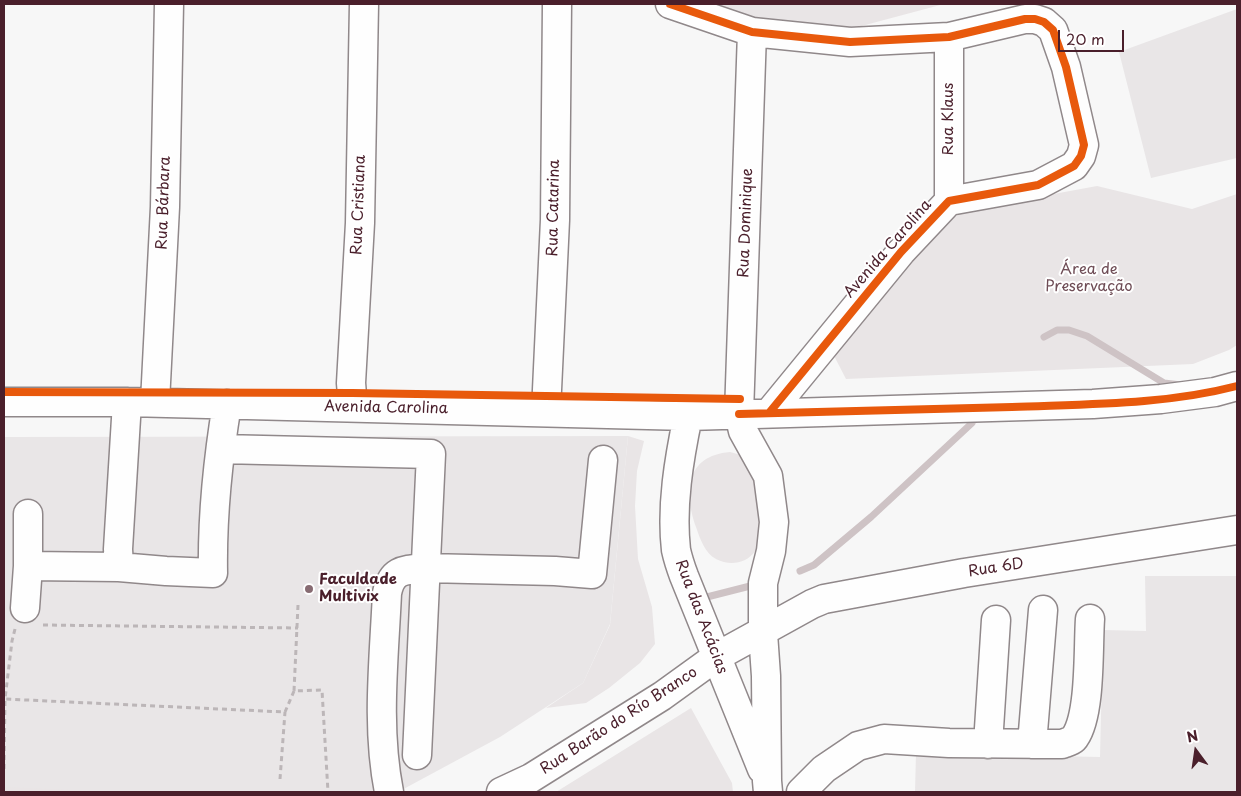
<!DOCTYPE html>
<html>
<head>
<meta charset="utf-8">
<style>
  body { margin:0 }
  #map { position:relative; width:1241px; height:796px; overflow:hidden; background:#f7f7f7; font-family:"Playpen Sans",sans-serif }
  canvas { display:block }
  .frame { position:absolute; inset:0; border:5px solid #4a1f2b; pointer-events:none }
  .north { position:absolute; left:1171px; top:726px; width:50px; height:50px; -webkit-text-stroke:4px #fff; paint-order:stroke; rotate:346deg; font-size:14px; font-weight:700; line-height:20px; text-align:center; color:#4a1f2b }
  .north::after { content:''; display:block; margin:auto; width:18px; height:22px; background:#4a1f2b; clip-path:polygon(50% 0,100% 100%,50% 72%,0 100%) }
  .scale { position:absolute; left:1058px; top:30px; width:66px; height:22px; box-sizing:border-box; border:2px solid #4a1f2b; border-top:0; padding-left:6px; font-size:15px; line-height:18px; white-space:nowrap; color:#4a1f2b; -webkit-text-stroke:4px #fff; paint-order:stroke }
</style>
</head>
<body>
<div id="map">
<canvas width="1241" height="796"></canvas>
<div class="frame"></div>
<div class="north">N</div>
<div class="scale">20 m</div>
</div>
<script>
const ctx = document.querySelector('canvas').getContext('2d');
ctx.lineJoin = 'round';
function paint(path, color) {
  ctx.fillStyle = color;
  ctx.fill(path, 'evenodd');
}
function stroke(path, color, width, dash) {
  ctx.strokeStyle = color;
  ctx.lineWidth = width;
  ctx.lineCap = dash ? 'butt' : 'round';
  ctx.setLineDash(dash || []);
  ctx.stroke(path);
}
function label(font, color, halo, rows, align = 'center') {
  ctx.font = font + ' "Playpen Sans",sans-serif';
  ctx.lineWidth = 4;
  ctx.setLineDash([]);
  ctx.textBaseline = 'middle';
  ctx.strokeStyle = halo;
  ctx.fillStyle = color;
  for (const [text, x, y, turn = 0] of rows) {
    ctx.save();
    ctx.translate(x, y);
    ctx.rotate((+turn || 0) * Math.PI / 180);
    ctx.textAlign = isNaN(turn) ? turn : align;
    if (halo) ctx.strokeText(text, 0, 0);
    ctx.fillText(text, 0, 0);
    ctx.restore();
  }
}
const built = new Path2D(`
  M1237,9V158L1151,178L1119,52Z
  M628,436L610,624L583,683L500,737L398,792H4V437Z
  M1145,576H1237V792H915L916,753L1100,757L1103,630L1146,631Z`);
const green = new Path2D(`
  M689,4H944L824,36Z
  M1097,186L1192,209L1237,194V345L1229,350L1193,364L846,379L830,348L874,297L955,217L967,210Z
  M628,436L644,441L637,471L635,506L638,559L652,607L655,644L640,663L609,688L586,703L546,708L583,683L610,625Z
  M4,437L6,612L4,677Z
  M730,452L741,455L758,470C759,486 760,503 760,520C760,525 762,533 761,539C759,547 752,557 745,560C736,564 726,564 716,559C705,553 700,539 696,527C684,492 685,456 730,452Z
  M691,708L732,783L733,792H556Z
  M4,787L114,792H4Z`);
const stream = new Path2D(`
  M1044,337L1057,330H1069L1087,336L1164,383L1181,385
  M800,571L814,565L871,517L972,423
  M703,598L758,584`);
const path = new Path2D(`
  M298,605L294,691L322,690L328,792
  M43,625L298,628
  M15,629L12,641L5,699L285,712L294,691
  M4,769L5,699
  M280,779L285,712`);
const minor = new Path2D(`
  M670,4L752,32L850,42L949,37L1025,19H1035L1044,22L1053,30L1066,67L1084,145L1081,156L1074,166L1038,185L949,201L901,252L769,413
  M752,32L739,414L743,431L768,476L774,522L771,551L763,583V633L766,676L767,781L768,792
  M949,201V37
  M4,402H127L688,416L1093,404L1161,399L1215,392L1237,386
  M127,402L118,549L119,567L166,571L213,573C212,517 218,459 227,404
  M155,402L165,207L169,4
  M353,407L351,383L360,223L364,4
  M546,411L555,220L557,4
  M688,416C679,459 671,506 676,550C678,559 681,568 684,576L762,769
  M221,449L431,454L417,755
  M28,566L119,567
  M25,608L28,566V514
  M988,744L996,620
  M1032,744L1043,610
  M389,792C376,726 384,660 387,593C392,569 404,570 426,568L555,571L592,574L603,460
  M501,792L531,778L662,696L716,657L812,604L824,599L964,573L1237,530
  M801,792L824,769L858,746L884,739L949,743L1062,744C1067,742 1073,741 1075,737C1091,714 1088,647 1090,619`);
const cycleway = new Path2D(`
  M670,4L752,32L850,42L949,37L1025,19H1035L1044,22L1053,30L1066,67L1084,145L1081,156L1074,166L1038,185L949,201L901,252L769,413
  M4,392L352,393L740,399
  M739,414C830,412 921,409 1012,407C1086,404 1164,405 1237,386`);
const markers = [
  [309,589,5,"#876b72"]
];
const streetNames = [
  ["Rua Klaus",949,119,-90],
  ["Rua Bárbara",164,203,-88],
  ["Rua Cristiana",359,205,-88],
  ["Rua Catarina",554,208,-89],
  ["Rua Dominique",746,223,-88],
  ["Avenida Carolina",888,249,-49],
  ["Avenida Carolina",386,408,1],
  ["Rua 6D",996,568,-9],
  ["Rua das Acácias",701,617,69],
  ["Rua Barão do Río Branco",619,721,-33]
];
const parkNames = [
  ["Área de",1089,270],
  ["Preservação",1089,287]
];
const poiNames = [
  ["Faculdade",319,580],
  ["Multivix",319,597]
];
paint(built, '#e9e6e7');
paint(green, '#e9e5e6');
stroke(stream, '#cec3c5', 7);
stroke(minor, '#90888a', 31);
stroke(path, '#bcb6b8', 3, [5, 4]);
stroke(minor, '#fefefe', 28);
stroke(cycleway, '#e8590c', 8);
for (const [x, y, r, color] of markers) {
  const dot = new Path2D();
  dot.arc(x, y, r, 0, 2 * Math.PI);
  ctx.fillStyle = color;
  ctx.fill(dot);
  stroke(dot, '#fff', 2);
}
label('15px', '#4a1f2b', '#fff', streetNames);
label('15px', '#6f4d56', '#fff', parkNames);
label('bold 15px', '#4a1f2b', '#fff', poiNames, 'left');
</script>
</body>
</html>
